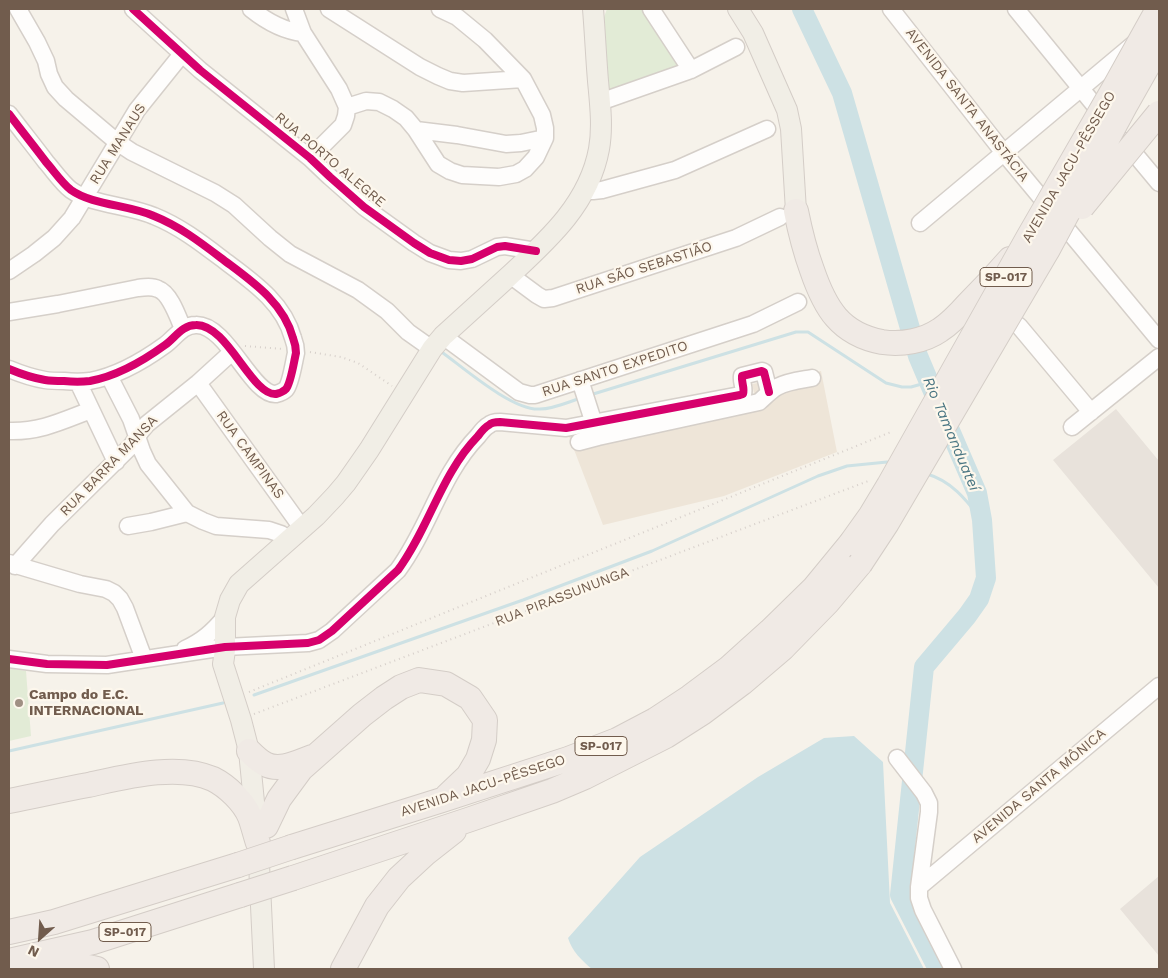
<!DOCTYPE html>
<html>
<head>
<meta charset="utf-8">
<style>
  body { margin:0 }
  #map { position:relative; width:1168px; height:978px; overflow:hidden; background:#f6f2ea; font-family:"Work Sans",sans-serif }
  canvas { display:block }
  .frame { position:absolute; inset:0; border:10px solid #715c4d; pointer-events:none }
  .north { position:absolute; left:15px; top:913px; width:50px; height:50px; -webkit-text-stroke:4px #fdf7ec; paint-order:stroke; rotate:206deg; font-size:14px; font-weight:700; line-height:20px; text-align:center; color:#715c4d }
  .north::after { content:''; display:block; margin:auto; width:18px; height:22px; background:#715c4d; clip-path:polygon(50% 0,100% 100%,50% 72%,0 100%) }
</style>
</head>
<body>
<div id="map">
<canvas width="1168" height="978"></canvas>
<div class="frame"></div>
<div class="north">N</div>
</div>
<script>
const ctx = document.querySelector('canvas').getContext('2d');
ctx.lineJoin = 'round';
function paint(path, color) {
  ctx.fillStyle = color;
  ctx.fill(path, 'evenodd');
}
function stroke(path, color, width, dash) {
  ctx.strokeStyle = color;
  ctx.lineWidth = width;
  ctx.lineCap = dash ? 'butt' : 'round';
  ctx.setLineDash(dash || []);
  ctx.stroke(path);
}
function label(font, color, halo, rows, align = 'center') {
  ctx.font = font + ' "Work Sans",sans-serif';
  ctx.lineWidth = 4.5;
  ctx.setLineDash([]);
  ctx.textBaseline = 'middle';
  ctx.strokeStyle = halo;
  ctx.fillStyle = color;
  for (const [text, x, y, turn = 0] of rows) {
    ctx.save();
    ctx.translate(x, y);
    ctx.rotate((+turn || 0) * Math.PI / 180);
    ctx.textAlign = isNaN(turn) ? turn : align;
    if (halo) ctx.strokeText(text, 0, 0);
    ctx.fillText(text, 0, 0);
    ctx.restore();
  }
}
const residential = new Path2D(`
  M821,371L837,452L724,496L603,525L568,434L755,397L752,384Z`);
const industrial = new Path2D(`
  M1116,409L1159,461V588L1053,460Z
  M1159,876V956L1120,909Z`);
const green = new Path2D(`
  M607,9H644L683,68L606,95L603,20Z
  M9,668L26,671L31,736L9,741Z`);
const water = new Path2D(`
  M854,736L883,762L890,903L924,969H592C582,961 572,951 568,938L640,857L758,777L824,738Z`);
const stream = new Path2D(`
  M443,353C465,369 513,411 540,409C554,409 568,402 581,398
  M590,395L796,332H808L886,383L902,387H911L929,382
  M927,474C952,481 967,501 982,520
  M254,695L523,600L652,551L818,476L847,466L887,462L890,463
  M9,751L223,703`);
const river = new Path2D(`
  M802,9L842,93L918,356L929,382L977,493L982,520L986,578L979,599L967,616L924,667L900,895L938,969`);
const path = new Path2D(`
  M245,346L283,349
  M310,352L341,357L358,363L392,386
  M249,692L891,432
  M254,714L871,480`);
const minor = new Path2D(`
  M18,9L37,42L46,61L49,74L55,87L66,99L117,142L132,152L215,193L234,205L270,238L290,254L358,290L387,311L408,332L432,349
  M133,9L200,70L310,158L330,177L364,207L414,243L430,253L449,260L461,261L472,259L497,247L505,246L536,251
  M251,9C266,21 284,31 303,33
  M294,9L303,33L339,89L347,107L346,116L343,125L310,158
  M329,9L420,67L438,76L450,81L463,83L523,79
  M651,9L691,70
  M891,9L1004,153L1159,340
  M1016,9L1105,118
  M600,102L691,70L736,47
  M347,107L366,101L379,102L393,109L406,118L416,130L438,164L450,171L462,175L499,177L516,174L525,169L536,157L545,138V128L542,115L523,79L485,40L457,17L440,9
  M9,114C21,130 34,146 46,162C54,171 62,183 71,190C92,205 129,205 154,216C179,226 200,242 221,258C250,280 283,301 293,338C295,343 296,348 296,353C294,361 291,383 286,389C283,392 280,393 276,394C252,396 227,324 196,325C182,325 175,338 165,345C143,361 117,376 90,381C82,382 73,382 64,381C58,381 51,381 45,380C33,378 21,374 9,369
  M416,130L457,135L506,144L521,143L545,138
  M1124,141L1159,183
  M585,191H593L602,190L675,170L767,129
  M920,223L1135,43
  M9,271L34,254L54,238L72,218L137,110L182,54
  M510,275L537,295L544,299L553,298L736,238L780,217
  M9,312L58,304L138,288C145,287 152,286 158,289C170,293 178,317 183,329
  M1019,326L1091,412
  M443,336L519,392L530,395H535L753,324L798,302
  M109,376L131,419L142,451L148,464L187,513L203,521L216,526L269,530L281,534L289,540
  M580,380L597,433
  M78,382L116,462
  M198,383L302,528
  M1072,427L1159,357
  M9,431C40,432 62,421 91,410
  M579,442L598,437L759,402C765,397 770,391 777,387C788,381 801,380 812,378
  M128,526L151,522L187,513
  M9,563L80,584L106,589L114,593L120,599L125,608L144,659
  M15,566L52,524L132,445L141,431L147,424L198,383L232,352
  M185,649C202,641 213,632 225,617
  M9,659L47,664L107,665L225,647L308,643L319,640L332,631L398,570C429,528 441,474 478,436C481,432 485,427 489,425C492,422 496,422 500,422L566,428L740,395L743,394C745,388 741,382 742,376L762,371L764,372L769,392
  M897,758L924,793L929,803V812L919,887V898L923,910L953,969
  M919,887L1159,686`);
const major = new Path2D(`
  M738,9L753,33L787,110L791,129L796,211
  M264,969L258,843L249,751L241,720L223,664L225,650V617L230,600L239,584L316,516L335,496L346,483L369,450L432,349L443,336C465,316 486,297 508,277C547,241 589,204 599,149C603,127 600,103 598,81C596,57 595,33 593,9`);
const highway = new Path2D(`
  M796,211C800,231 805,251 812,270C825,308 840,334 882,342C902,345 924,341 940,330C951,323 960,313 968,304C983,289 996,275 1010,259
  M249,751C254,756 259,761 265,764C280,772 298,762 312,757
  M9,801C35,796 61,790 88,785C125,777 177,763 213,779C227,786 244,802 250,817C253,825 255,834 258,843
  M266,826L279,799L301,769L362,715L384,698L401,687L419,680L446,684L470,698L485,720L484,740L478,759L468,776L447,796
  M292,847L442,800L568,759L617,740L655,720L690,697L729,668L770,631L814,588L851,543
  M293,878L468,820L552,791L585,777L666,736L702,713L742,683L783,648L828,602L860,564
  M9,932L54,922L238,865
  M9,961L93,942L240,895
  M38,965C57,964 78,963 97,969
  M343,969L377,906L399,878L426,853L454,831`);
const highwayBridge = new Path2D(`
  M1082,207L1159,113
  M851,543L871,515L889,485L1029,236L1113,90L1158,9
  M860,564L887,523L1047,251L1125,106L1159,46
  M238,865L292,847
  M240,895L293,878`);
const cycleway = new Path2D(`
  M133,9L200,70L310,158L330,177L364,207L414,243L430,253L449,260L461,261L472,259L497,247L505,246L536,251
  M9,114C21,130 34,146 46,162C54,171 62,183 71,190C92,205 129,205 154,216C179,226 200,242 221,258C250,280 283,301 293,338C295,343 296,348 296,353C294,361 291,383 286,389C283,392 280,393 276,394C252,396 227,324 196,325C182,325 175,338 165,345C143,361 117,376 90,381C82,382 73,382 64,381C58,381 51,381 45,380C33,378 21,374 9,369
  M9,659L47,664L107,665L225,647L308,643L319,640L332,631L398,570C429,528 441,474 478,436C481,432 485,427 489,425C492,422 496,422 500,422L566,428L740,395L743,394C745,388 741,382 742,376L762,371L764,372L769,392`);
const markers = [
  [19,703,5,"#a09084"]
];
const shields = [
  [1006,277,52],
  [601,746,52],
  [125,932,52]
];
const shieldNames = [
  ["SP-017",1006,277],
  ["SP-017",601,746],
  ["SP-017",125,932]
];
const streetNames = [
  ["AVENIDA SANTA ANASTÁCIA",967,105,52],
  ["RUA MANAUS",118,144,-58],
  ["RUA PORTO ALEGRE",330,160,40],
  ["AVENIDA JACU-PÊSSEGO",1069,167,-60],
  ["RUA SÃO SEBASTIÃO",644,268,-18],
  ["RUA SANTO EXPEDITO",615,369,-18],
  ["RUA CAMPINAS",250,455,54],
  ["RUA BARRA MANSA",109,466,-46],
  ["RUA PIRASSUNUNGA",562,597,-21],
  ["AVENIDA JACU-PÊSSEGO",483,786,-18],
  ["AVENIDA SANTA MÔNICA",1039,786,-40]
];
const poiNames = [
  ["Campo do E.C.",29,695],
  ["INTERNACIONAL",29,711]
];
const waterNames = [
  ["Rio Tamanduateí",951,434,67]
];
paint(residential, '#eee5d8');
paint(industrial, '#e8e2db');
paint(green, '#e2ebd6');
paint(water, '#cde1e4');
stroke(stream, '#cde1e4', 3);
stroke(river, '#cde1e4', 20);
stroke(minor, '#d5cfc9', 19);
stroke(major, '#d4cdc7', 22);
stroke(highway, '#d4cdc7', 26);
stroke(path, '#d7d0cb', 2, [1, 4]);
stroke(minor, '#fefdfc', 16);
stroke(major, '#f1eee6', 20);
stroke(highway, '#f0eae5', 24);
stroke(highwayBridge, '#d4cdc7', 26, []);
stroke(highwayBridge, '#f0eae5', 24);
stroke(cycleway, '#d6006c', 8);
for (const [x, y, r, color] of markers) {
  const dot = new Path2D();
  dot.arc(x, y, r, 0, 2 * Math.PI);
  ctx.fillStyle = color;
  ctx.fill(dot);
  stroke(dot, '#fdf7ec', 2);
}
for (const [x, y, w] of shields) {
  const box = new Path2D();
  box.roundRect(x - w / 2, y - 9.5, w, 19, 4);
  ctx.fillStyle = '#fdf7ec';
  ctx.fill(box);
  stroke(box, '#715c4d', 1);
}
label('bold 12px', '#715c4d', null, shieldNames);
label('14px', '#715c4d', '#fdf7ec', streetNames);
label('bold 14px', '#715c4d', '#fdf7ec', poiNames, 'left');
label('italic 15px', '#497582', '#fdf7ec', waterNames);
</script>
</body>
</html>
